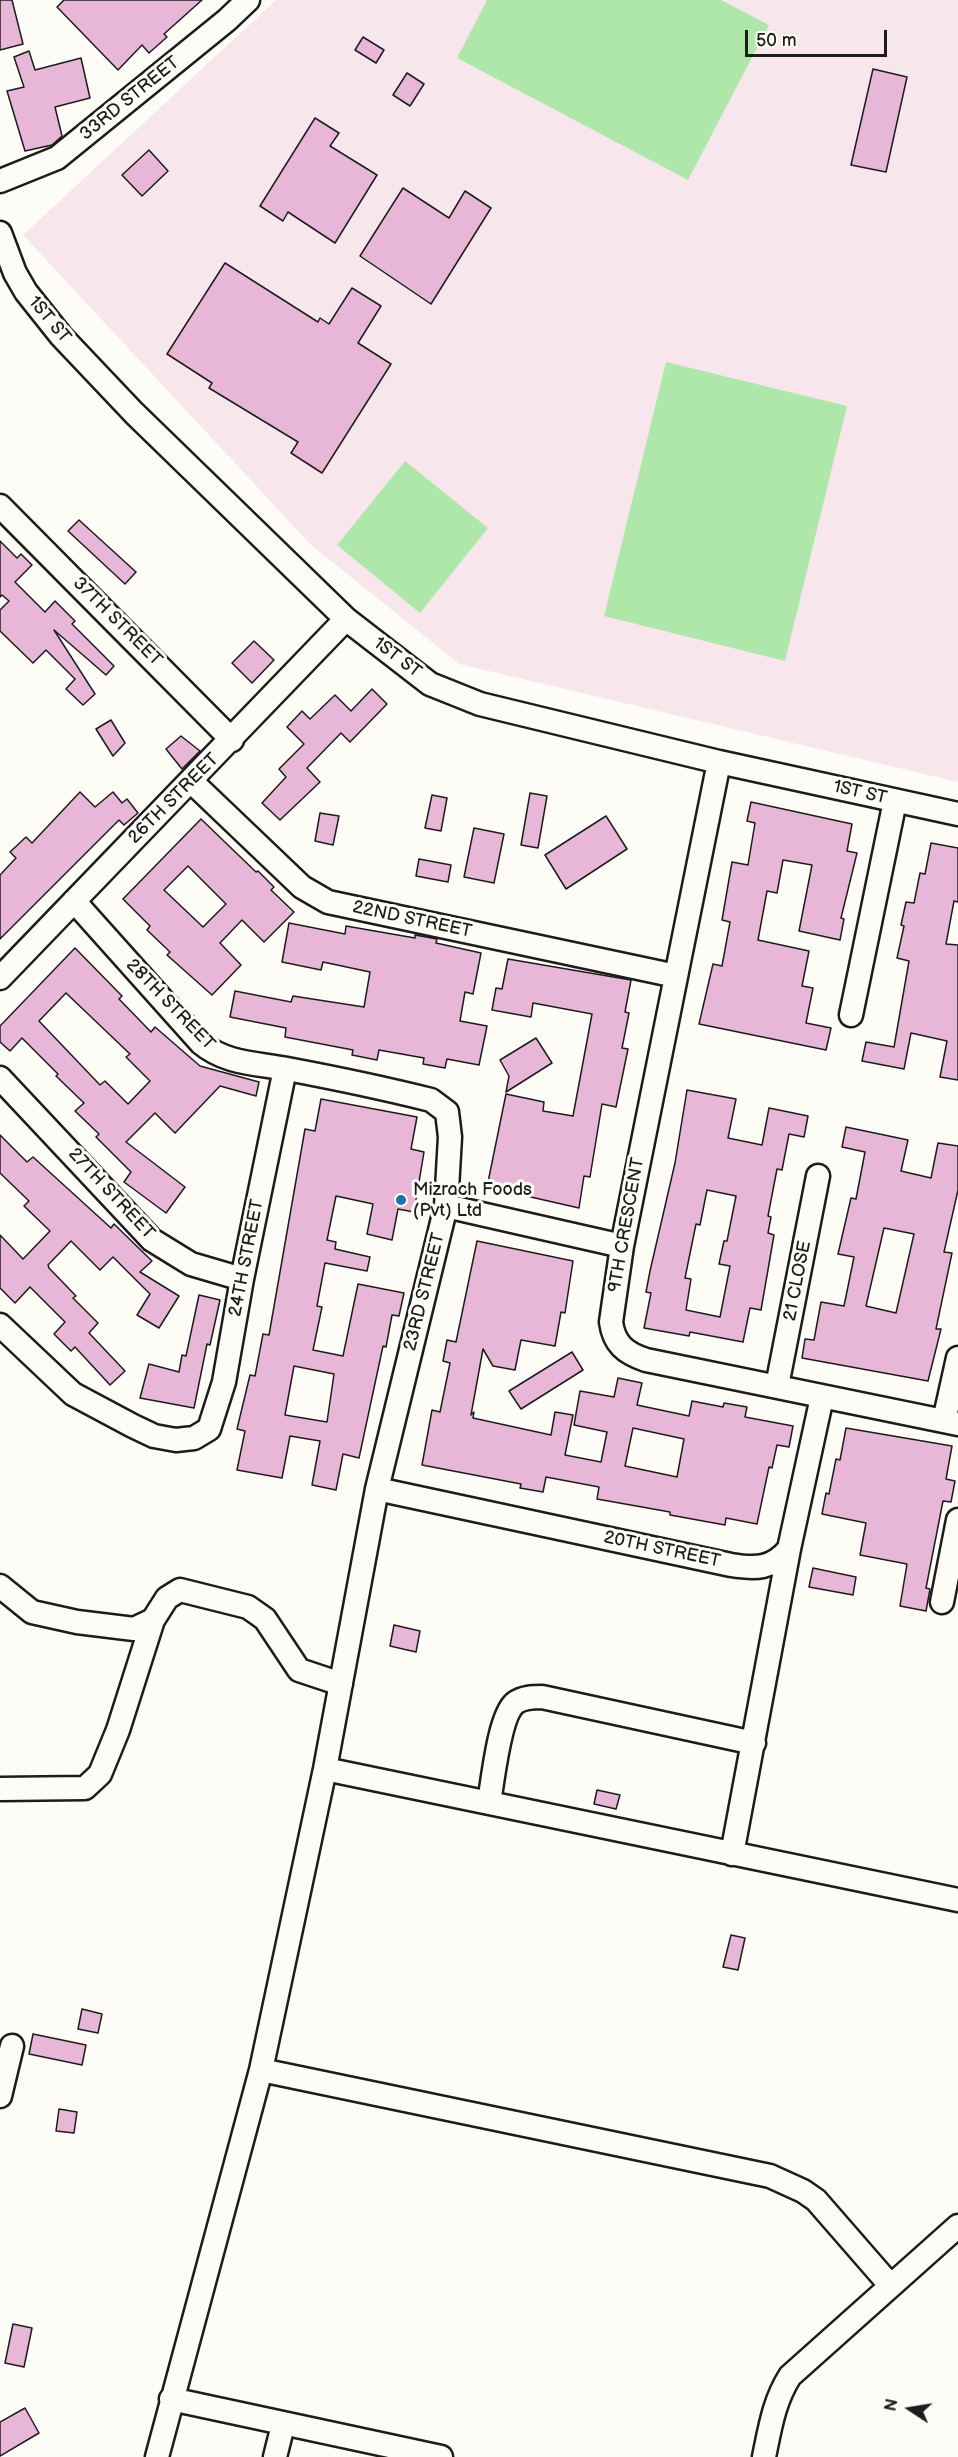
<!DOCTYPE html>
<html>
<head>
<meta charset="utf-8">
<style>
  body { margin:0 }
  #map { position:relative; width:958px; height:2457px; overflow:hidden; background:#fdfcf7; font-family:"Balsamiq Sans",sans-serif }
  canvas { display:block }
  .north { position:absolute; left:880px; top:2379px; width:60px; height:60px; -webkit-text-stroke:4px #fdfcf7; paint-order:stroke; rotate:282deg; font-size:16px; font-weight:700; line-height:24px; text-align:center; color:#1c1c1c }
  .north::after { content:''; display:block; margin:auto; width:21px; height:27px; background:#1c1c1c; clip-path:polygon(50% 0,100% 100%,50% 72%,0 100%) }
  .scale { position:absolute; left:745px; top:30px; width:142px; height:27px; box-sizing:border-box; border:3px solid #1c1c1c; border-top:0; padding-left:8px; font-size:18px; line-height:21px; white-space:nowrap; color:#1c1c1c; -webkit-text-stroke:4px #fdfcf7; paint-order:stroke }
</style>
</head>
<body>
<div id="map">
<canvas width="958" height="2457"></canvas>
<div class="north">N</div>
<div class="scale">50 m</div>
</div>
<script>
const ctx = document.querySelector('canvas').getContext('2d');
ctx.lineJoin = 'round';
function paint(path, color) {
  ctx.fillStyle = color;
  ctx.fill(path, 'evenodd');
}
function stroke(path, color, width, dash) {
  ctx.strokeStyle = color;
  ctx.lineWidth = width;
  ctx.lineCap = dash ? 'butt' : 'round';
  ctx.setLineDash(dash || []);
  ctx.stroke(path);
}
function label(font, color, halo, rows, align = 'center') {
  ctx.font = font + ' "Balsamiq Sans",sans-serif';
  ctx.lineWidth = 6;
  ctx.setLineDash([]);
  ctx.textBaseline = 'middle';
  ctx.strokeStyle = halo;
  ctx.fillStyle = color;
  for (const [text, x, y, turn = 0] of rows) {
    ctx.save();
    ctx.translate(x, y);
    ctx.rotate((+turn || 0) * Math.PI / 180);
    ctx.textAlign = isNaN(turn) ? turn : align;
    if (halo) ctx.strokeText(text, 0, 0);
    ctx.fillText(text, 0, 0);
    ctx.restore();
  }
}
const built = new Path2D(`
  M276,0H958V782L459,664L311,545L23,235Z`);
const green = new Path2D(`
  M487,0H721L769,25L688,180L457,58Z
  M666,362L847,406L785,661L604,616Z
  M405,461L488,528L420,613L337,545Z`);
const building = new Path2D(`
  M0,0H12L23,44L0,50Z
  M64,0H202L164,34L167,37L149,53L142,45L118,70L57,7Z
  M363,37L384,50L376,63L355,50Z
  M29,51L35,70L81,58L90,98L55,107L62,136L52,145L25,151L7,91L24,87L14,57Z
  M873,69L907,77L886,172L851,165Z
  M407,73L424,84L410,106L393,95Z
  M315,118L339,133L330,146L377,175L335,243L288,212L283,221L260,206Z
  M149,150L168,171L142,196L122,175Z
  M403,188L449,218L465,191L491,208L431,304L360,256Z
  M225,263L318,322L320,318L329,324L352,288L381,306L358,343L391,364L322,473L291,453L298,442L209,388L212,383L167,354Z
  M79,520L136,572L125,584L68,531Z
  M0,541L17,558L21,554L32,565L15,582L45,612L55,601L75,621L72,624L114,666L106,675L54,630L95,694L83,705L66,689L75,679L46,650L33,663L0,631V610L9,601L2,595L0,597Z
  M254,641L274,660L252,683L232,663Z
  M372,689L387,704L350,742L341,733L307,768L320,782L280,820L262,803L286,777L279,769L304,744L287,727L302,711L310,719L335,695L351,711Z
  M111,720L125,743L113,756L96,729Z
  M181,736L200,751L182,769L166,749Z
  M80,792L95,807L113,792L122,803L127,799L138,813L124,825L119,820L0,939V875L16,858L10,852L26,837L32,843Z
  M530,793L547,796L538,848L521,845Z
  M432,795L447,798L441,831L425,828Z
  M751,802L852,824L847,851L857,853L841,918L844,919L840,940L799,931L812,865L783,860L777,893L767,891L758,940L809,951L802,986L813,988L806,1023L831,1028L826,1050L699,1024L713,964L722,966L730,922L722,920L732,862L748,865L755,823L747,821Z
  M320,813L339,816L333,845L315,841Z
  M606,816L627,849L566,889L545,855Z
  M201,819L256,872L258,871L274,887L271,890L294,912L264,942L242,920L220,943L241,965L212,995L167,955L170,952L147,930L150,926L123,899ZM188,866L226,904L203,927L164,890Z
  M474,828L504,834L494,883L464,877Z
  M931,843L958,848V902L954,901L946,944L958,945V1080L940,1077L947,1041L911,1033L904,1069L862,1061L866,1042L894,1047L909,961L897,958L904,926L901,925L906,902L914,903L920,873L925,874Z
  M419,859L451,865L448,882L416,876Z
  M289,923L345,934L346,926L415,938V935L437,939L436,943L481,953L473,994L465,992L460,1021L487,1026L479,1065L447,1059L445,1068L423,1064L424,1058L379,1050L377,1060L352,1055L353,1050L285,1037L286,1028L230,1017L235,991L291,1002L293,996L364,1007L370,972L323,962L321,970L282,962Z
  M75,948L122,996L119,999L151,1032L155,1027L200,1066L259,1082L256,1096L220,1086L175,1133L155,1113L126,1142L185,1187L166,1213L124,1182L131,1172L96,1137L99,1134L75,1111L84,1103L56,1076L58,1074L22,1038L10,1051L0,1042V1026ZM66,993L130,1054L126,1057L150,1081L128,1104L105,1081L100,1085L39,1021Z
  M508,959L631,980L625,1012L629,1013L622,1048L628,1049L616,1107L602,1104L590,1177L584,1176L579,1208L487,1187L506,1094L544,1102L543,1111L573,1116L592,1014L533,1003L531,1017L492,1010L496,988L502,989Z
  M536,1038L552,1063L506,1092L509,1076L500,1060Z
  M687,1090L736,1099L728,1138L762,1145L769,1108L808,1116L804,1137L789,1134L782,1170L777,1169L768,1216L771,1217L768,1233L774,1235L765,1287L761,1310L750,1308L743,1342L690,1332L689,1336L644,1328L651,1293L646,1292L650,1271L675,1163ZM707,1190L736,1196L727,1241H724L719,1264L730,1266L720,1317L686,1310L691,1279L685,1278L696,1224L700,1225Z
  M321,1099L417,1117L411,1149L424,1152L414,1212L398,1209L392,1240L367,1234L373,1204L336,1196L327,1240L336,1242L335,1249L370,1257L367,1271L325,1263L317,1306L322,1307L313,1350L343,1356L358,1284L404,1293L399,1316L392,1315L386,1347L383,1346L359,1458L343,1454L336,1490L312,1485L320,1441L290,1436L282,1478L237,1470L245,1431L237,1429L250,1375L255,1376L263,1334L269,1335L305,1129L315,1131ZM294,1366L334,1374L327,1422L285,1415Z
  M846,1127L908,1140L901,1171L931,1178L938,1143L958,1146V1190L944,1252L952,1253L936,1329H941L928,1381L802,1358L805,1339L814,1340L821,1302L844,1306L854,1257L838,1254L851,1198L856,1199L865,1152L842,1147ZM884,1228L914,1234L896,1313L866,1306Z
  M0,1135L27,1162L33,1157L111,1228L114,1224L152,1261L140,1272L179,1296L159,1328L137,1315L150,1294L113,1257L100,1270L71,1241L48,1265L49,1268L76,1296L73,1298L98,1323L89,1333L125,1371L110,1385L75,1347L71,1351L54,1334L65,1322L30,1287L15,1303L0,1288V1235L23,1259L50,1231L24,1206L29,1201L0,1173Z
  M477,1241L573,1261L565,1313L561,1312L555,1346L521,1340L515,1370L493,1366L483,1349L471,1415L474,1412L473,1418L551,1435L555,1412L573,1415L565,1455L601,1462L607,1432L574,1425L580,1391L614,1397L618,1378L642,1383L637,1405L689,1416L692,1401L723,1407L724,1403L747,1407L745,1417L793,1426L789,1447L777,1445L772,1468L769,1467L757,1524L726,1518L725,1525L670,1515V1512L597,1499L599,1487L546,1477L543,1492L520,1488L521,1484L422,1465L432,1410L440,1412L450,1363L443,1361L447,1340L456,1342ZM633,1428L684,1439L677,1477L625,1466Z
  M199,1295L220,1300L210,1345L207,1344L194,1408L140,1398L149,1364L179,1372L182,1355L186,1356Z
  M572,1352L583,1370L521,1409L509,1391Z
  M846,1428L952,1446L946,1479L955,1481L951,1502L943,1501L926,1588L930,1589L926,1611L900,1606L907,1564L860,1555L866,1523L822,1514L826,1493L829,1494L836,1459L840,1460Z
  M813,1568L856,1577L853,1595L809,1587Z
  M394,1625L420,1631L416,1652L390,1646Z
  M597,1790L620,1795L616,1809L594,1804Z
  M731,1935L745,1938L738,1970L723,1967Z
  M82,2009L102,2014L98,2033L78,2029Z
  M33,2034L86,2045L82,2065L29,2054Z
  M59,2109L77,2112L74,2133L56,2131Z
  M13,2324L32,2328L24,2367L5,2363Z
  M25,2408L39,2433L0,2456V2422Z`);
const minor = new Path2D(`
  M0,181L57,158L227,20L248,0
  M0,233L15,273L26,292L61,336L134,413L346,619L430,684L480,704L719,762L958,814
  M0,506L232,740
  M719,762L622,1246L611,1322C614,1344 625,1353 646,1360L958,1424
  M192,782L302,887L328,902L676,976
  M74,901L201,1043C226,1064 256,1063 287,1069C335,1078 383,1088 431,1100L447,1112L450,1137L446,1206L377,1489L325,1769L261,2070L157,2457
  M0,978L346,619
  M851,1015L895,801
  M0,1078L152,1240L191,1264L242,1279
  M446,1206L622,1246
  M0,1325L73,1394L133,1426L154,1436L176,1440L194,1438L209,1429L224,1382L242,1279L285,1069
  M777,1386L818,1176
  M944,1421L958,1358
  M377,1489L731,1565C756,1569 772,1569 789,1549L822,1397
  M0,1586L32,1612L77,1622L134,1629L153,1620L167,1598L180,1590L248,1607L265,1619L299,1670L341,1684
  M942,1602L958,1520
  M325,1769L958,1900
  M0,1789L85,1788L100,1774L118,1730L153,1620
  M489,1802C493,1781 499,1716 515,1703C523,1697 533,1697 542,1697L754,1743
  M732,1854L789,1549
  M261,2070L770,2176L803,2191L816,2200L890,2285
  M0,2096L12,2046
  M171,2399L441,2457
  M275,2457L283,2425
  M764,2457C770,2428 774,2401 790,2376L958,2226`);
const markers = [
  [401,1200,6,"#1f6fb2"]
];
const streetNames = [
  ["33RD STREET",130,99,-39],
  ["1ST ST",49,320,50],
  ["37TH STREET",117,622,45],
  ["1ST ST",397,658,37],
  ["1ST ST",860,793,13],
  ["26TH STREET",174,799,-45],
  ["22ND STREET",412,920,12],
  ["28TH STREET",170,1005,46],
  ["27TH STREET",111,1194,47],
  ["9TH CRESCENT",627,1225,-80],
  ["24TH STREET",247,1258,-79],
  ["21 CLOSE",798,1281,-79],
  ["23RD STREET",425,1292,-76],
  ["20TH STREET",662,1550,12]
];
const poiNames = [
  ["Mizrach Foods",413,1190],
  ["(Pvt) Ltd",413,1211]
];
paint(built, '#f7e7ed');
paint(green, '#afe7aa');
paint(building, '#e8b7d7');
stroke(building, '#1c1c1c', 1.5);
stroke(minor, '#1c1c1c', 27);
stroke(minor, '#fdfcf7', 22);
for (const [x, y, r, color] of markers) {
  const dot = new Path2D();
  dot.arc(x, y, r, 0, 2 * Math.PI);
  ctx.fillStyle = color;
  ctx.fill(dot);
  stroke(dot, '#fdfcf7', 2);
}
label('18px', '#1c1c1c', '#fdfcf7', streetNames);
label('18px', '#1c1c1c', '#fdfcf7', poiNames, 'left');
</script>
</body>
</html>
